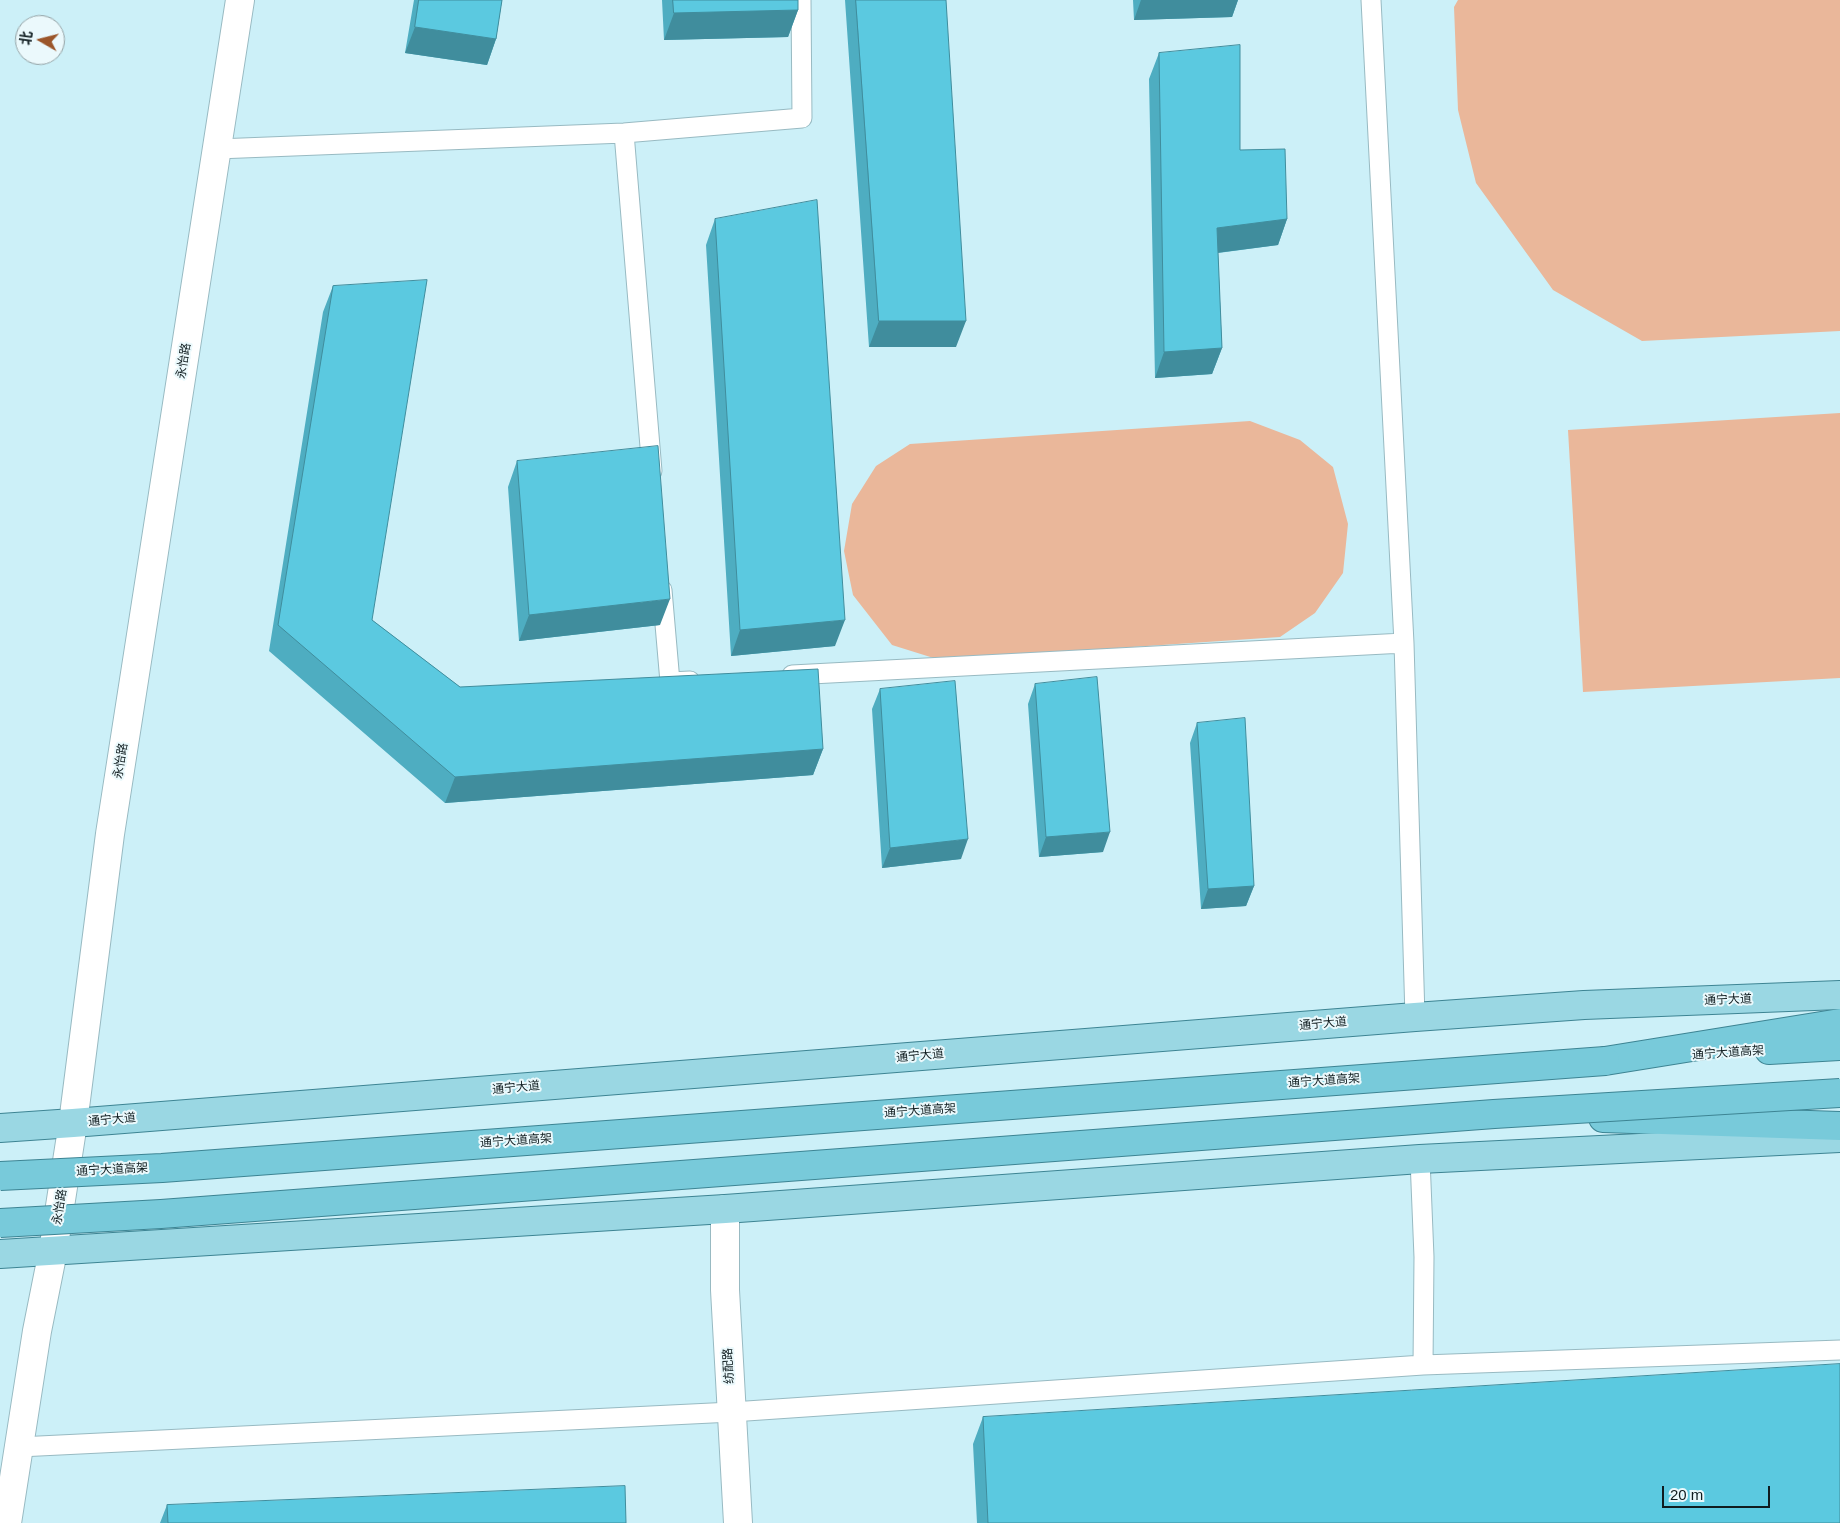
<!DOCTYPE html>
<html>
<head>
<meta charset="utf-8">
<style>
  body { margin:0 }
  #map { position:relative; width:1840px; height:1523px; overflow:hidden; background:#ccf0f8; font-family:Helvetica,"Noto Sans SC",sans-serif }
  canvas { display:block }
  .north { position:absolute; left:15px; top:15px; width:50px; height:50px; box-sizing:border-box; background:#ebf9fc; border:1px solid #93a1a4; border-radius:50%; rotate:278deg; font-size:14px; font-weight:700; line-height:20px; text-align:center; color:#0f1c1f }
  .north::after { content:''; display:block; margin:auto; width:18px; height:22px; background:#9b562a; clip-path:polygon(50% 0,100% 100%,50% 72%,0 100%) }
  .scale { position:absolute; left:1662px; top:1486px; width:108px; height:22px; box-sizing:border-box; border:2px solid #0f1c1f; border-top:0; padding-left:6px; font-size:15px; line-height:18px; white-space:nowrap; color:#0f1c1f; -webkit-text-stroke:4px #ebf9fc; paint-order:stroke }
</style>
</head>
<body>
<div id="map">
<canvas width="1840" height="1523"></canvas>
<div class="north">北</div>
<div class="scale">20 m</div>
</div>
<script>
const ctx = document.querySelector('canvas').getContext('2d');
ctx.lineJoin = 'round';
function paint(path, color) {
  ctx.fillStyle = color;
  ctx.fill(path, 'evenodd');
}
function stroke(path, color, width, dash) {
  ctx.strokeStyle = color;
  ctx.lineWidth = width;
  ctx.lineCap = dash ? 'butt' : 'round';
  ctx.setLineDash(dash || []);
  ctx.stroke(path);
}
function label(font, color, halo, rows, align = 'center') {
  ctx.font = font + ' Helvetica,"Noto Sans SC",sans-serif';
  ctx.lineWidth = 4;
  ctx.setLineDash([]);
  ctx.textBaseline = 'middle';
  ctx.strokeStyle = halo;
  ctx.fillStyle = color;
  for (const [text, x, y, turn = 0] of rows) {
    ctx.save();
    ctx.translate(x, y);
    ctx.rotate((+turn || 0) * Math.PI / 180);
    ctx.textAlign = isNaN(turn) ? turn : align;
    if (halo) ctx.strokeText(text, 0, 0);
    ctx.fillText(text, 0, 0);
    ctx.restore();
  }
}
const green = new Path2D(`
  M1458,0H1840V331L1642,341L1553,290L1476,183L1458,110L1454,7Z
  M1840,413V678L1583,692L1568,430Z
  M1250,421L1300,440L1333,467L1348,524L1343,573L1315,613L1280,637L940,660L892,645L853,595L844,551L852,504L876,466L910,444Z`);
const service = new Path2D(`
  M1371,0L1404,643L1415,1017
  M624,133L652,471
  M217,149L624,133L802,118L801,0
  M662,590L670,682L690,681
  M792,675L1404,643
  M1420,1159L1424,1257L1423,1365
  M19,1447L732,1412L1423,1365L1840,1350`);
const tertiary = new Path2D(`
  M725,1209V1290L738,1523
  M7,1523L37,1331L53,1251L73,1123L110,834L240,0`);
const primary = new Path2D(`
  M0,1128L73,1123L1415,1017L1584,1005L1840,995
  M0,1254L725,1209L1420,1159L1840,1138`);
const trunk = new Path2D(`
  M1769,1050L1840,1046
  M1605,1061L1840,1023
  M1603,1118L1840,1126`);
const trunkBridge = new Path2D(`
  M0,1176L162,1168L1605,1061
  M0,1223L161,1214L1494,1114L1840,1093`);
const wall = new Path2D(`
  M414,0H502L496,39L487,65L405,53Z
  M662,0H798V10L788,37L664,40Z
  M845,0H946L956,347H869Z
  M1133,0H1238L1232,17L1134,20Z
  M1159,53L1240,150L1287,219L1278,245L1218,253L1222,348L1212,374L1155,378L1149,79Z
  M715,219L835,646L731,656L706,245Z
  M333,286L372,620L460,687L823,749L813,775L445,803L269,651L323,312Z
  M517,461L660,625L519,641L508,487Z
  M1035,684L1103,852L1039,857L1028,704Z
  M880,689L961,859L882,868L872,709Z
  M1197,723L1254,886L1246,906L1201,909L1190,743Z
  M983,1417L1840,1523H977L973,1444Z
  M167,1505L626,1523H160Z`);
const shadedWall = new Path2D(`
  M1141,0H1238L1232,17L1134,20Z
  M798,10L788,37L664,40L674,13Z
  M415,27L496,39L487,65L405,53Z
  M1287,219L1278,245L1208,254L1217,228Z
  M879,321H966L956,347H869Z
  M1222,348L1212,374L1155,378L1164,352Z
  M670,599L660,625L519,641L529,615Z
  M845,620L835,646L731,656L740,630Z
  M823,749L813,775L445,803L455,777Z
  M1110,832L1103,852L1039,857L1046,837Z
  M968,839L961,859L882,868L890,848Z
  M1254,886L1246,906L1201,909L1208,889Z`);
const building = new Path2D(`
  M419,0H502L496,39L415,27Z
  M673,0H798V10L674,13Z
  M856,0H946L966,321H879Z
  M1240,45V150L1285,149L1287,219L1217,228L1222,348L1164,352L1159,53Z
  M817,200L845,620L740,630L715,219Z
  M427,280L372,620L460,687L818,669L823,749L455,777L278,625L333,286Z
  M658,446L670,599L529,615L517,461Z
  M1097,677L1110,832L1046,837L1035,684Z
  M955,681L968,839L890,848L880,689Z
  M1245,718L1254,886L1208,889L1197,723Z
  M1840,1364V1523H988L983,1417Z
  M625,1486L626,1523H168L167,1505Z`);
const streetNames = [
  ["永怡路",184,361,-81],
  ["永怡路",121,761,-81],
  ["通宁大道",1728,1000,-2],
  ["通宁大道",1323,1024,-5],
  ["通宁大道高架",1728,1053,-4],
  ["通宁大道",920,1056,-5],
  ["通宁大道高架",1324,1081,-4],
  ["通宁大道",516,1088,-5],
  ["通宁大道高架",920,1111,-4],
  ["通宁大道",112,1120,-5],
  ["通宁大道高架",516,1141,-4],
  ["通宁大道高架",112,1170,-3],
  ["永怡路",60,1207,-81],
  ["纺配路",729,1366,-93]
];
paint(green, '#eab79a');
stroke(service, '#98bac2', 21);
stroke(tertiary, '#98bac2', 30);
stroke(primary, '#3d8493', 30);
stroke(trunk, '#3d8493', 30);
stroke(service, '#fff', 19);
stroke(tertiary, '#fff', 28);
stroke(primary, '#9ad7e3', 28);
stroke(trunk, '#78cada', 28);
stroke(trunkBridge, '#3d8493', 30, []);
stroke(trunkBridge, '#78cada', 28);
paint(wall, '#4eadc1');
paint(shadedWall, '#408d9d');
paint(building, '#5bc9e0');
stroke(building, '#408d9d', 1);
label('12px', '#0f1c1f', '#ebf9fc', streetNames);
</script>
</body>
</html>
